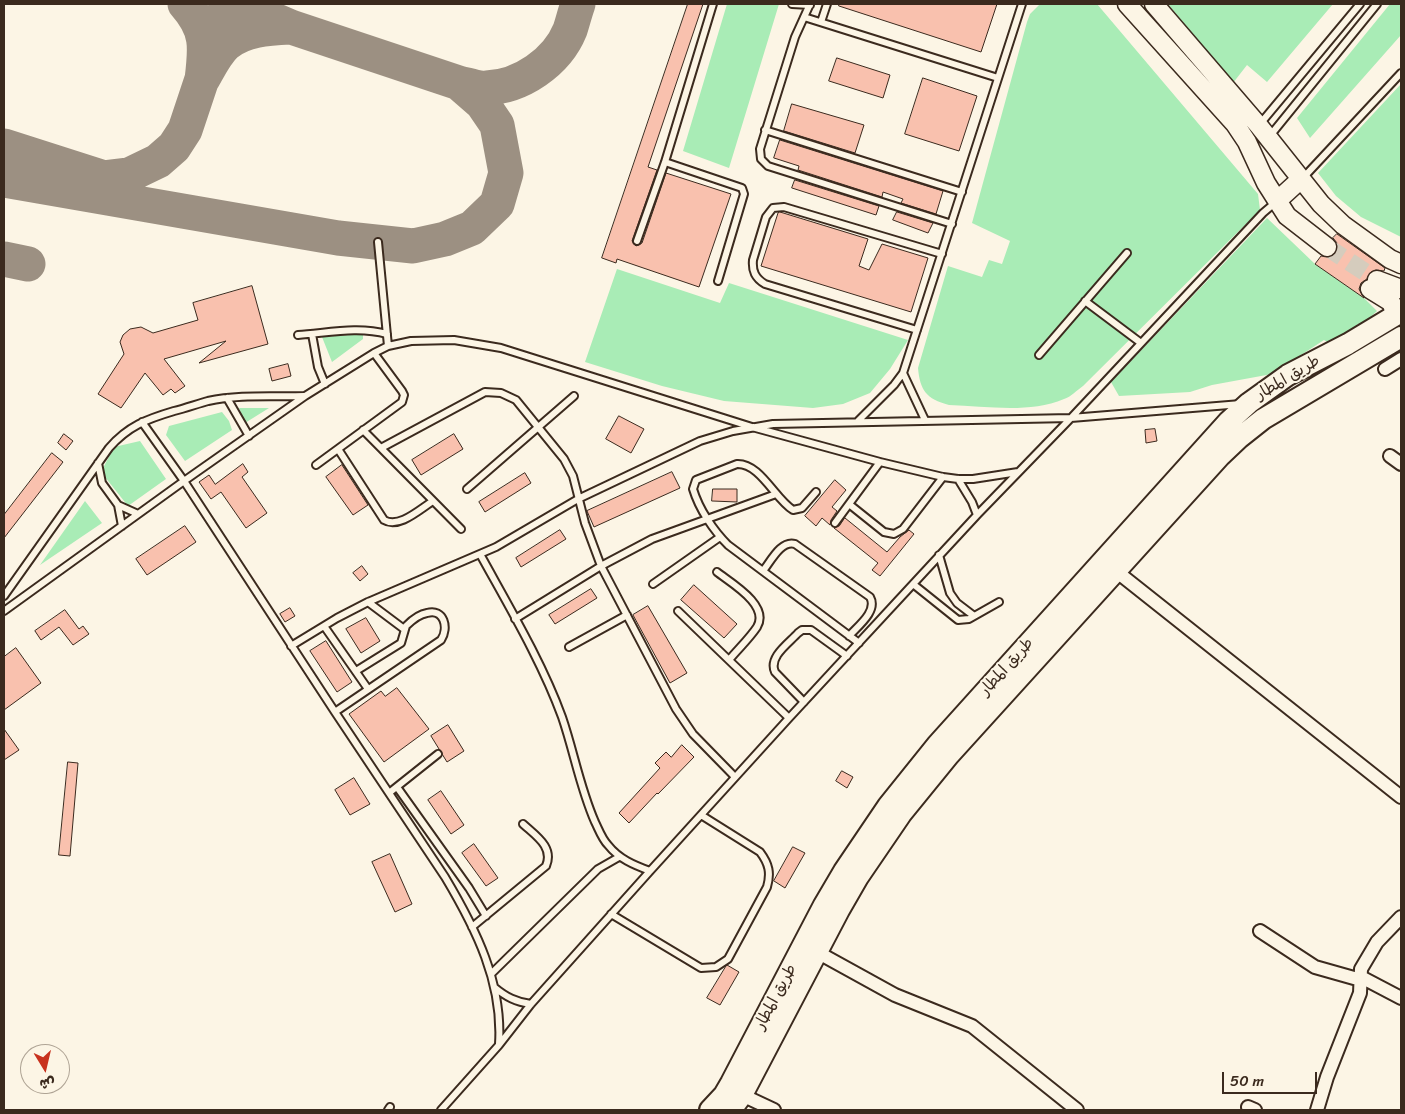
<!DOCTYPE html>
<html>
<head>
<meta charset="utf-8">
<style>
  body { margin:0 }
  #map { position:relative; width:1405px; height:1114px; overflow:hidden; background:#fcf5e5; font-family:Sriracha,"Playpen Sans Arabic",sans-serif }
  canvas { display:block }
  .frame { position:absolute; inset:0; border:5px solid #3b2a1e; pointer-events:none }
  .north { position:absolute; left:20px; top:1044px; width:50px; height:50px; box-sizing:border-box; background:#fcf5e5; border:1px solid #afa495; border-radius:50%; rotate:171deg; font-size:14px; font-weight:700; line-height:20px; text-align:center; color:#3b2a1e }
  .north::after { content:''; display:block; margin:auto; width:18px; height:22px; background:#c8321e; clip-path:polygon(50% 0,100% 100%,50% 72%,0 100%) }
  .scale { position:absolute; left:1222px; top:1072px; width:95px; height:22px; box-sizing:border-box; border:2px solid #3b2a1e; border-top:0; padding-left:6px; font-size:15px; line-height:18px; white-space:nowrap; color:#3b2a1e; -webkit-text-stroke:4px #fcf5e5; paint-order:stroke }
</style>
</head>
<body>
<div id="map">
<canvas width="1405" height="1114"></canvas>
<div class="frame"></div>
<div class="north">ش</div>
<div class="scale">50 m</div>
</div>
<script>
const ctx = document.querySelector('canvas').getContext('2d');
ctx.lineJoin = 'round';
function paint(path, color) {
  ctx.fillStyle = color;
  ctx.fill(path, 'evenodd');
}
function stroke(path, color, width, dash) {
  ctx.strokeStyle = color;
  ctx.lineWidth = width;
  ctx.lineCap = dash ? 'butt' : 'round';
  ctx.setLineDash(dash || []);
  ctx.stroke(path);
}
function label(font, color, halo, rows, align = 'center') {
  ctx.font = font + ' Sriracha,"Playpen Sans Arabic",sans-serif';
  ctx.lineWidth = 4;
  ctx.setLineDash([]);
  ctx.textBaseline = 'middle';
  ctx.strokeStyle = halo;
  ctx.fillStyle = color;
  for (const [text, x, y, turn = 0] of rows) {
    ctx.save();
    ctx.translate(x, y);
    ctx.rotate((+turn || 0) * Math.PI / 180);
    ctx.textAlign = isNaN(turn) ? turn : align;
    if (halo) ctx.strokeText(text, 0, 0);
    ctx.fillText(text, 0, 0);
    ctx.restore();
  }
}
const green = new Path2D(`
  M727,4H779L729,168L683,151Z
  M1040,4H1097L1258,194L1260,210L1083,386C1077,390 1071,397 1064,399C1028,414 986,406 949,405C926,399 920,390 918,368L948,266L982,277L989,260L1002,264L1010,241L972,223L1027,22L1030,14Z
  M1168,4H1333L1267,82L1247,65L1233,83Z
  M1390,4H1401V35L1310,138L1297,118Z
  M1401,84V237L1361,217L1336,196L1318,173Z
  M1267,218L1315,264L1364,298L1377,311L1362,325L1358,324L1332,345L1324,340L1272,374L1212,385L1190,392L1119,396L1111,382Z
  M617,269L720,303L729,283L908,340L890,369L870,393L843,404L813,408L724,401L662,386L585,362Z
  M363,334V339L332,362L322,337Z
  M239,408H269L245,423Z
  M222,412L229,421L232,430L185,461L166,435L169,426Z
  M140,441L166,479L128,506L101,472L114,447Z
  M85,501L102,523L40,565Z`);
const taxiway = new Path2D(`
  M185,4C208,30 206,47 202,80C209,68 216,53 226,44C244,29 269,28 291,27
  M459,83C468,85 478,89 486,88C521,87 557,62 570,30C573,21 575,12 578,4
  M4,146L104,178L129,175L158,161L174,147L185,130L227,4
  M4,180L338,238L413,246L445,239L472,228L497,204L506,173L497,125L482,103L459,83L291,27L237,4
  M4,259L28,264`);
const building = new Path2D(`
  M688,4H703L648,167L657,170L632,241L636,246L642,243L666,173L731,194L699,287L617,259L616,263L602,258Z
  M839,4H997L981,52L839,6Z
  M837,58L890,75L883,98L829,81Z
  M923,78L977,96L959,151L905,134Z
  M792,104L864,125L855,153L784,131Z
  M780,140L943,191L936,214L901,203L903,199L883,192L882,197L798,170L799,166L774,158Z
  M795,180L879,206L876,215L792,188Z
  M780,212L868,239L859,266L869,270L882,244L928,258L911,312L761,266L778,213Z
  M897,212L933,223L928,233L893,220Z
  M1337,234L1385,268L1384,271L1376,270L1371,272L1367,279L1361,283L1359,289L1364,298L1315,264L1321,256L1331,257L1336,253L1337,243L1333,238Z
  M252,286L268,344L199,363L226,341L164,359L185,386L175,393L171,389L163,395L145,373L121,408L98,394L124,354L120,342L123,335L130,329L141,327L153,333L198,320L193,303Z
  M288,364L291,376L272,381L269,369Z
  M619,416L644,429L631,453L606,439Z
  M1155,429L1157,441L1146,443L1145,430Z
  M64,434L73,441L66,450L58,443Z
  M454,434L463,449L421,475L412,460Z
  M52,453L63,462L4,538V515Z
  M243,464L248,472L242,477L267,513L246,528L221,492L211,499L199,482L209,475L215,484Z
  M342,465L368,505L353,515L326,477Z
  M672,472L680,488L594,527L587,511Z
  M525,473L531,483L485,512L479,502Z
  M835,480L846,490L832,507L837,511L831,520L830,525L822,518L816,526L805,516Z
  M713,489H737V502L712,501Z
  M845,518L887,552L900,537L909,530L914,534L880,576L872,570L878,563L834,528L839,526Z
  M185,526L196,542L147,575L136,559Z
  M560,530L566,539L521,567L516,558Z
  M362,566L368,574L360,581L353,573Z
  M694,585L737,624L724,638L681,600Z
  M591,589L597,598L555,624L549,615Z
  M648,606L687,673L670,683L633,615Z
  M290,608L295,616L285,622L280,614Z
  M65,610L79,629L83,626L89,634L73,645L59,627L41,640L35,631Z
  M366,618L380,641L361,653L346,629Z
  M326,641L352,682L337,692L310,651Z
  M16,648L41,683L4,710V657Z
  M397,688L429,729L384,762L349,714L381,691L385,696Z
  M448,725L464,751L447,762L431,736Z
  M4,729L19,750L4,760Z
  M682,745L694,757L658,794L657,793L629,823L619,813L660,768L655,763L666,752L671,757Z
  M68,762L78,763L70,856L59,855Z
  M842,771L853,777L847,788L836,781Z
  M354,778L370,804L350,815L335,790Z
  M441,791L464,825L451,834L428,800Z
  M474,844L498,878L486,886L462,853Z
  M793,847L805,853L785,888L774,881Z
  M390,854L412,904L395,912L372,862Z
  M727,965L739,972L720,1005L707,998Z`);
const secondaryTunnel = new Path2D(`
  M1327,247L1377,280`);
const lane = new Path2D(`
  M792,4L810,5
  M810,4L795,37L760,149L761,159L768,166L952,224
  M804,17L998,78
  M821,22L827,4
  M1260,124L1360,4
  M765,130L962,192
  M1269,137L1377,4
  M665,162L742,188L744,194L718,281
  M1303,178L1401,73
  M637,241L665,162L713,4
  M378,242L388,346
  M1085,301L1141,343
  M917,330L765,284C755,278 752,271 753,260L766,217L773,208L784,207L942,254
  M312,334L318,367L325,384
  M298,335C328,333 358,326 387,334
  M1039,355L1127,253
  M903,373L925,420
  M227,398L249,436
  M858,421L894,385L903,373L1022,4
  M142,422L184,481L335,712L445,877C476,929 503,983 499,1044
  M363,430L461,529
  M381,448L485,392L501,393L516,400L564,459L573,476L585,523L601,566L676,709L693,734L735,777
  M338,449L384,520C399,529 420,509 433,501
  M98,463L102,483L118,505L122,526
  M316,465L402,402L404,395L402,391L374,353
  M958,479L972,502L977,515
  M467,489L574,396
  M816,492L802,508L793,510C775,499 760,463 737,464L696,480L693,489C699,509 713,530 728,545L859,643
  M849,504L884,532L894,534L903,529L943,477
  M118,505L138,514
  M835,523L880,462
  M480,554C508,605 542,662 562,717C574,752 580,788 595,822C599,830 602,839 608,845C619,859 634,865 650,871
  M939,555L950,593L957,603L974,616
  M763,571C771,561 781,540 795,544L870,597C878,611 858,626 849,636
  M717,572C731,583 770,605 757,627C749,639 738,649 729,660
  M653,584L720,537
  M913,584L958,620L969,619L999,602
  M4,596L109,448C128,426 147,419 174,411C186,408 197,404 208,401C239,394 273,397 304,396
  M368,602L404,629
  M4,611L184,481L305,396L374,353L388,346L411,341L454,340L501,348L752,427L880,462L943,477L958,479H973L1018,472
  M678,611L789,718
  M515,619L601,566L652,539L776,494
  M324,626L368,689
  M291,646L337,618L368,602L496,547L578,499L700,441L733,431L773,424L1071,418L1241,404
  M569,647L627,615
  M804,702L775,672C768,657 789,643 798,633L802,630H811L847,656
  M335,712L441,640C449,628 444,608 427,613C420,614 411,621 406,626L401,643L356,671
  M397,787L469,888L486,916
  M389,793L438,754
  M611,914L701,968L716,967L728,959L767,887C771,873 769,864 760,852L701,815
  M472,927L546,866C554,847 536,836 523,824
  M492,973L598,869L619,857
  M494,987C506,997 516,1002 531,1004
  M388,1110L390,1107
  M441,1110L499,1045L531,1004L650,871L789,718L977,515L1071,418L1263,213L1276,202`);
const street = new Path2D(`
  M1385,369L1401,359
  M1390,456L1401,464
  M1116,571L1401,797
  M1260,931L1315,967L1361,980
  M817,952L895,995L972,1026L1077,1110
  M1361,977L1401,998
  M742,1095L774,1110
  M1248,1107L1255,1110
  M1317,1110L1327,1077L1360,993L1361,969L1377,942L1401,917`);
const secondary = new Path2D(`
  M1127,4L1235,124L1247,142L1266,183L1287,216L1327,247
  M1154,4L1259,126L1321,204L1343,225L1390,259L1401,264
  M1278,200L1301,179
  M1377,280L1401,289
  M1370,289L1391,302L1396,315`);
const primary = new Path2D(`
  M710,1110L724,1095L731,1083L824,905L844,871L888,806L937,745L1228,422L1249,403L1288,375L1348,344L1401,312
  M731,1110L742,1095L839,910L858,877L901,814L949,755L1220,456L1239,438L1263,419L1401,337`);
const streetNames = [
  ["طريق المطار",1288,378,-31],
  ["طريق المطار",1007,667,-48],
  ["طريق المطار",776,997,-62]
];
paint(green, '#a9ecb6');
stroke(taxiway, '#9c9082', 35);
paint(building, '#f9c1ae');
stroke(building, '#3b2a1e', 1);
stroke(secondaryTunnel, '#d5ccbd', 18, [18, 9]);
stroke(lane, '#3b2a1e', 10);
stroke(street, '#3b2a1e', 16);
stroke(secondary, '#3b2a1e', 21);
stroke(primary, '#3b2a1e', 24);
stroke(lane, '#fcf5e5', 6);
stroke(street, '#fcf5e5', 12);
stroke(secondary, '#fcf5e5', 18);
stroke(primary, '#fcf5e5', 20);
label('16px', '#3b2a1e', '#fcf5e5', streetNames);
</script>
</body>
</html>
